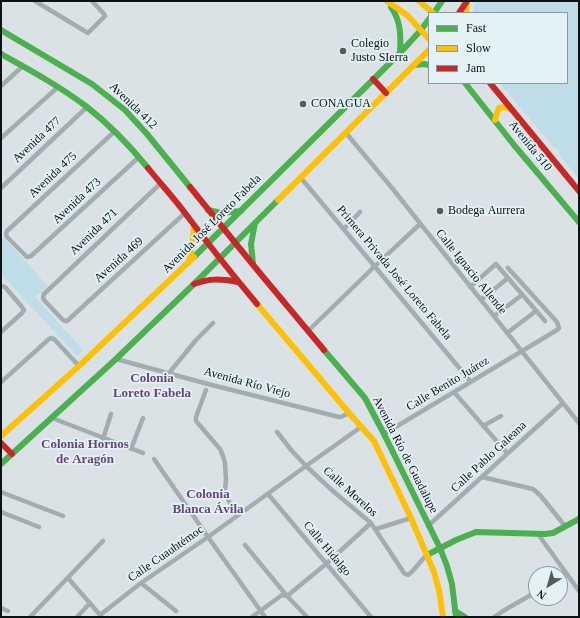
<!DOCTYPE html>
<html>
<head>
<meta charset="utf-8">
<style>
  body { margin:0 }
  #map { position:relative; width:580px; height:618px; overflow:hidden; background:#dae2e5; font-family:Georgia,serif }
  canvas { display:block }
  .frame { position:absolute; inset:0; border:2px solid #0d1214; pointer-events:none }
  .legend { position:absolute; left:428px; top:12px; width:140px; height:72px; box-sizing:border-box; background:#e3f2f7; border:1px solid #8d989c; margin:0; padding:5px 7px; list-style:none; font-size:12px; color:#0d1214 }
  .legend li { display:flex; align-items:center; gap:8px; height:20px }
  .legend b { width:20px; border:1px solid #8d989c }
  .north { position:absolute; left:528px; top:566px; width:40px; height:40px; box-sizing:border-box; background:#e3f2f7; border:1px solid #8d989c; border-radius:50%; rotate:217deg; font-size:11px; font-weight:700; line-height:16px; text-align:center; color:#0d1214 }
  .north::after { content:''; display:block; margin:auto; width:14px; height:18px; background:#555b5d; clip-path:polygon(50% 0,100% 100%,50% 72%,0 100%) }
</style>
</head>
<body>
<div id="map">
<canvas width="580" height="618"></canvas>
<div class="frame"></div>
<ul class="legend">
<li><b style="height:5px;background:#4caf50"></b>Fast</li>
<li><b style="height:5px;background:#ffc107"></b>Slow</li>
<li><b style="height:5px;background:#c62828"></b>Jam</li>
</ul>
<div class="north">N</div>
</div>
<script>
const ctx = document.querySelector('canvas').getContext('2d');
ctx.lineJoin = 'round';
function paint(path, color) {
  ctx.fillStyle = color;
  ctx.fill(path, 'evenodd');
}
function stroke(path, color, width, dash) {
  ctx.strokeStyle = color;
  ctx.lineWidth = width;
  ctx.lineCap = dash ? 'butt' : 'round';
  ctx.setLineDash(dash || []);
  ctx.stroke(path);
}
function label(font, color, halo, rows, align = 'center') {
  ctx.font = font + ' Georgia,serif';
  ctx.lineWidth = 3.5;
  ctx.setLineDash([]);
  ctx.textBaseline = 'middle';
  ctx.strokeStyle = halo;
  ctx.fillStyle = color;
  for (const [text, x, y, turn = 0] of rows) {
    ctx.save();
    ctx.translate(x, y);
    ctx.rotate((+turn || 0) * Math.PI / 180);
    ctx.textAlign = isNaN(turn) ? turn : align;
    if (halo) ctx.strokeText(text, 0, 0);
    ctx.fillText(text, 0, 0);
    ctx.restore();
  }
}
const green = new Path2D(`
  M476,1H579V179L559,154L560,152L556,148H554L500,83H567V13H472Z
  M1,235L48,286L35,297L83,350L77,356L1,274Z`);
const street = new Path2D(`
  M35,1L88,33L105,16L104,14L92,1
  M1,86L23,66
  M115,131L7,231L6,234L7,237L27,257L31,256L139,157
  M346,133L392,188L579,423
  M1,138L58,87
  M301,178L471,382
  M161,183L44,294L43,297L44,300L63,320L65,321H67L185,213
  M1,188L87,107
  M344,229L360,212
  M1,286L5,287L22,307L24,310L22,313L1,332
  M470,287L496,264L545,321
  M481,300L508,278
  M494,316L522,295
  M308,331L375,266L420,224
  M507,333L536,311
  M116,359L208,384L339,417H341L349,413
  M169,373L196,340L213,323
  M1,382L49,339L51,338L54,339L79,366
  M206,390L196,417V421L220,449L223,456L225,463L226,480L225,490V494L237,516
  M454,392L507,453
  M52,418L143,453
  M483,426L501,416
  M277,432L292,451L306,466L334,492L371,523L404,573L408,575C415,570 420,561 427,555
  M384,434L454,392L557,330L559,328L557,322L508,268
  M103,439L111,414
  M131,449L143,418
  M154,459L208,537L265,617
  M482,477L533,489L540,495L565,526
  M1,492L63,516
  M268,494L371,617
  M1,512L39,527
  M428,526L563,403
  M376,529L411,518
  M538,534L579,591
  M245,545L287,596L307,617
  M68,578L101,616
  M141,583L176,611
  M1,608L8,611
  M100,615L141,583L208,537L306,466L361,427
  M30,617L103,541
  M77,617L90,603
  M252,617L282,595L287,596L326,564L371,523
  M494,617L503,611L536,592`);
const fast = new Path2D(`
  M391,7C401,21 401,36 400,53
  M434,13L442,1
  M1,30L92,84L125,110L147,134L190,187
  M1,54C30,70 61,87 87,107C110,125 130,146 148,168
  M415,65L424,64L429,65
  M465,83L514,145L579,222
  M208,210L221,213L241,211
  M194,257L400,53L421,30L429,19
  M253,264L251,244L255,223
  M324,350L365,398L384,434L440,548L447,566L452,584L456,617
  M1,464L116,359L194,284L278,200
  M427,555L456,540L476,532L545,534L553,533L579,519
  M455,611L465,617`);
const slow = new Path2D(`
  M387,1L408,16L429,39
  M419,1L433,13
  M466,13L467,2
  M495,120L497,113L499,108L504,107L511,109
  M278,200L429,50
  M189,262L193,239L194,226
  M257,304L349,413L374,441L411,518L434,572L439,590L443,617
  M1,436L79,366L194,257`);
const jam = new Path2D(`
  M459,13L467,1
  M373,79L386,93
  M490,83L579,191
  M148,168C160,183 173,197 185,213C208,244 232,274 257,304
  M190,187L254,266L324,350
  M194,284C210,278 221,279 238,282
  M1,443L12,454`);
const markers = [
  [343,51,4,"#555b5d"],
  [303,104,4,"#555b5d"],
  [440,211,4,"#555b5d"]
];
const poiNames = [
  ["Colegio",351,44],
  ["Justo SIerra",351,58],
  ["CONAGUA",311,104],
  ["Bodega Aurrera",448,211]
];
const streetNames = [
  ["Avenida 412",133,106,44],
  ["Avenida 477",37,140,-43],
  ["Avenida 510",530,146,51],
  ["Avenida 475",53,175,-43],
  ["Avenida 473",77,201,-43],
  ["Avenida José Loreto Fabela",212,224,-45],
  ["Avenida 471",94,232,-44],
  ["Avenida 469",119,260,-42],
  ["Calle Ignacio Allende",471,272,51],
  ["Primera Privada José Loreto Fabela",394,273,50],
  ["Avenida Río Viejo",247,383,15],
  ["Calle Benito Juárez",448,384,-31],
  ["Avenida Río de Guadalupe",405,455,63],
  ["Calle Pablo Galeana",489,457,-43],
  ["Calle Morelos",350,492,42],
  ["Calle Hidalgo",327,549,50],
  ["Calle Cuauhtémoc",166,554,-35]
];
const neighbourhoodNames = [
  ["Colonia",152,379],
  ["Loreto Fabela",152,394],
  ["Colonia Hornos",85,445],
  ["de Aragón",85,460],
  ["Colonia",208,495],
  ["Blanca Ávila",208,510]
];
paint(green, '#bedde8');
stroke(street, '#a2adaf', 4.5);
stroke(fast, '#4caf50', 6);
stroke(slow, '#ffc107', 6);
stroke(jam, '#c62828', 6);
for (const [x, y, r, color] of markers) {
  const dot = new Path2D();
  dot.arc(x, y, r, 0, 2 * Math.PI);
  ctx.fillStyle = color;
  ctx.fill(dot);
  stroke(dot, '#e3f2f7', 1.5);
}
label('12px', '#0d1214', '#e3f2f7', poiNames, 'left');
label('12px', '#0d1214', '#e3f2f7', streetNames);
label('bold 13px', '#6b437c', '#e3f2f7', neighbourhoodNames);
</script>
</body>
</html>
